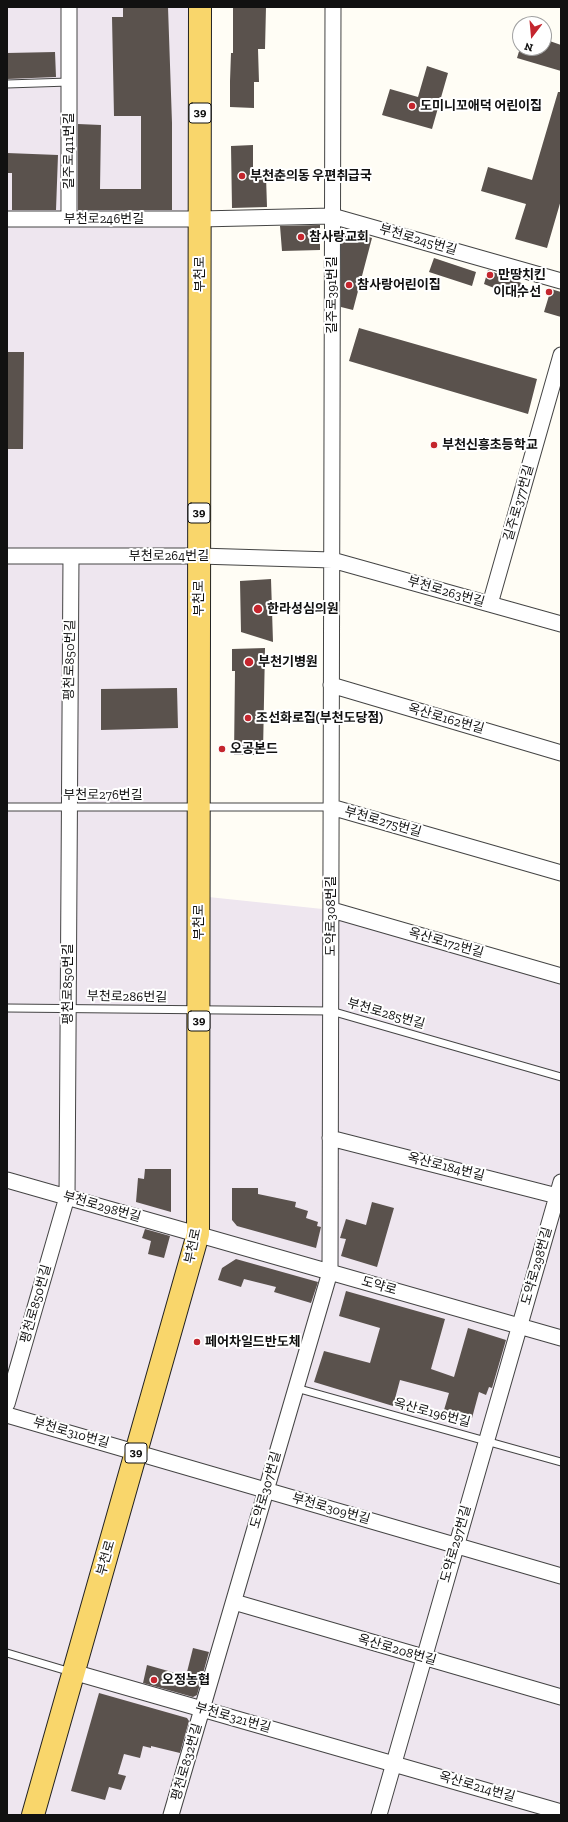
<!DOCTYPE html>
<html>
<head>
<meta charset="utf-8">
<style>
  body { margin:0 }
  #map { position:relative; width:568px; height:1822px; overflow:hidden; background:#fffdf5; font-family:"Zilla Slab",serif }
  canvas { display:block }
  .frame { position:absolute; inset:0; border:8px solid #111; pointer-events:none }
  .north { position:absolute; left:512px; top:16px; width:40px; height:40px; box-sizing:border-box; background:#fff; border:1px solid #a0a0a0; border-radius:50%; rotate:196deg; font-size:11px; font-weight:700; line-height:16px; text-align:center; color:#111 }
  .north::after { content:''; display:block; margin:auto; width:14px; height:18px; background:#c4262e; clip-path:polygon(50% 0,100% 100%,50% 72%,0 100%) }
</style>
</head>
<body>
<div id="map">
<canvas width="568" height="1822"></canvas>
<div class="frame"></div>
<div class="north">N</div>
</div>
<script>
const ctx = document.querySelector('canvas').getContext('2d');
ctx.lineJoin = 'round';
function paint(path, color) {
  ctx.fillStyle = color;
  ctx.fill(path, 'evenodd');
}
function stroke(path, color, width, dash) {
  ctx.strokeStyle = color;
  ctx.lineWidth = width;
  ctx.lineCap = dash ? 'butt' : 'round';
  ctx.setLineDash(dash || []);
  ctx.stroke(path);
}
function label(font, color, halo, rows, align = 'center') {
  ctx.font = font + ' "Zilla Slab","Noto Sans KR",serif';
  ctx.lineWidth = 4;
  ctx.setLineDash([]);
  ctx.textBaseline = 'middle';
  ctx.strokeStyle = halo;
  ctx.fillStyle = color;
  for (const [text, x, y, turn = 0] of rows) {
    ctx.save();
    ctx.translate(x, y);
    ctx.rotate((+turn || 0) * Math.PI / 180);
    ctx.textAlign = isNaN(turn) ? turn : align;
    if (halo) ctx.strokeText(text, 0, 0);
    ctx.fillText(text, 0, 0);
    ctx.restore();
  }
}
const industrial = new Path2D(`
  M7,7H200L199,896L332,910L561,976V1815H7Z`);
const building = new Path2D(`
  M123,7H168L172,123V210H78V124L101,125L100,189H141V116H114L112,17H123Z
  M233,7H266L265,49H258L259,82H254V108L230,107V81L231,53H233Z
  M544,39L561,45V71L517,58L520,48H544Z
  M55,52L56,77L7,79V53Z
  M427,66L448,73L432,129L382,115L390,89L418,97Z
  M558,92H561V200L547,248L515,239L526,204L481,191L488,167L532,180Z
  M253,145V177L266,176L267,207L232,208L231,146Z
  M7,153L58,155L56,210H12V173H7Z
  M320,225V250L282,251L280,226Z
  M341,229L372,238L353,310L341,307Z
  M434,258L476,272L472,286L429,272Z
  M488,270L524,284L519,298L484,284Z
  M551,289L561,292V317L544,312Z
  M359,328L537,379L528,414L349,361Z
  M7,352H24L23,449H7Z
  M271,579L273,642L241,632L240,581Z
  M265,648L263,752H261V755H234L235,671H232V649Z
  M177,688L178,728L101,730V689Z
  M145,1169H171V1212L136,1202L138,1178L144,1179Z
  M232,1188H258V1194L296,1202L295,1207L308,1211L306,1218L318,1222L317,1226L321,1227L316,1248L237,1226L232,1220Z
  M372,1202L394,1208L377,1267L341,1256L346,1239L340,1238L346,1219L366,1225Z
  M145,1229L170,1236L164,1258L148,1254L151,1241L142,1238Z
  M236,1259L318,1282L311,1303L274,1292L276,1287L244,1279L241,1287L218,1280L222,1268Z
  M346,1291L445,1319L431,1369L454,1377L468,1328L506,1340L492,1388L489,1387L486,1395L479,1392L472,1418L444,1410L449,1393L400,1380L393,1406L314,1382L324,1351L370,1363L380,1328L339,1316Z
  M193,1648L209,1652L197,1695L193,1697L143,1683L147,1665L186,1676Z
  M99,1693L187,1718L189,1721L180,1753L151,1746V1748L143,1746L140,1758L124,1754L118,1774L126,1776L121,1790L109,1787L105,1800L71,1791Z`);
const lane = new Path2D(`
  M7,84L69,82
  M7,807H331
  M7,1008L331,1011L561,1077
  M296,1388L561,1462
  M7,1653L71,1672`);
const street = new Path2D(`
  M7,219H200L332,216L561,281
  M69,219V7
  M7,556H199L332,560L561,624
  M490,604L561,355
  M331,685L561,753
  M331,807L561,873
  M332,910L561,976
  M330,1138L561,1197
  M7,1180L561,1338
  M7,1404L67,1197L71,556
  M7,1415L561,1576
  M234,1602L561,1697
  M73,1672L561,1812
  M171,1815L330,1272L333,7
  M379,1815L561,1182`);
const primary = new Path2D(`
  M33,1815L198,1234L200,7`);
const markers = [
  [412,106,4,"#c4262e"],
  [242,176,4,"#c4262e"],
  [301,237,4,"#c4262e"],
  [490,275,4,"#c4262e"],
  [349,285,4,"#c4262e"],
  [549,292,4,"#c4262e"],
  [434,445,4,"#c4262e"],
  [258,609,5,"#c4262e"],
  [249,662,5,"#c4262e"],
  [248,718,4,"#c4262e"],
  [222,749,4,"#c4262e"],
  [197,1342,4,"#c4262e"],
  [154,1680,4,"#c4262e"]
];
const shields = [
  [200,113,22],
  [199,513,22],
  [199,1021,22],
  [136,1453,22]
];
const shieldNames = [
  ["39",200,113],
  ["39",199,513],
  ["39",199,1021],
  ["39",136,1453]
];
const poiNames = [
  ["도미니꼬애덕 어린이집",420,106],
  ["부천춘의동 우편취급국",250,176],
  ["참사랑교회",309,237],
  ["만땅치킨",498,275],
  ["참사랑어린이집",357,285],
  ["이대수선",541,292,"right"],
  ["부천신흥초등학교",442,445],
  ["한라성심의원",267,609],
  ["부천기병원",258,662],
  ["조선화로집(부천도당점)",256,718],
  ["오공본드",230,749],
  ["페어차일드반도체",205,1342],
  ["오정농협",162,1680]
];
const streetNames = [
  ["길주로411번길",69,151,-90],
  ["부천로246번길",104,219],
  ["부천로245번길",418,240,16],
  ["부천로",200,274,-90],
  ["길주로391번길",332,295,-90],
  ["길주로377번길",519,503,-74],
  ["부천로264번길",169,556],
  ["부천로263번길",446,592,16],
  ["부천로",199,598,-90],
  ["평천로850번길",70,660,-89],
  ["옥산로162번길",446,719,16],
  ["부천로276번길",103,795],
  ["부천로275번길",383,822,16],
  ["도약로308번길",331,916,-90],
  ["부천로",199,922,-90],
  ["옥산로172번길",446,943,16],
  ["평천로850번길",68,984,-90],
  ["부천로286번길",127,997,1],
  ["부천로285번길",386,1014,16],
  ["옥산로184번길",446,1167,14],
  ["부천로298번길",102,1207,16],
  ["부천로",193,1246,-78],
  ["도약로298번길",537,1266,-74],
  ["도약로",379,1286,16],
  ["평천로850번길",36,1304,-74],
  ["옥산로196번길",432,1413,15],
  ["부천로310번길",71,1433,16],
  ["도약로307번길",266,1490,-74],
  ["부천로309번길",331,1509,16],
  ["도약로297번길",456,1544,-74],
  ["부천로",106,1558,-74],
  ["옥산로208번길",397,1650,16],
  ["부천로321번길",233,1718,16],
  ["평천로832번길",187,1762,-74],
  ["옥산로214번길",477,1787,16]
];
paint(industrial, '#eee6ef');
paint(building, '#5a524d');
stroke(lane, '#444', 9);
stroke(street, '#444', 17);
stroke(primary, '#222', 24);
stroke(lane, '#fff', 7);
stroke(street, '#fff', 15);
stroke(primary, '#f9d66b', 22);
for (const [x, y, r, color] of markers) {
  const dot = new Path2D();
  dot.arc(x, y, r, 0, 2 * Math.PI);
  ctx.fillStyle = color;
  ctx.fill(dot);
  stroke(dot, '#fff', 1.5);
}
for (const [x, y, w] of shields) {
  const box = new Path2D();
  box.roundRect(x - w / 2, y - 10, w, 20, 3);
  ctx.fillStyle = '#fff';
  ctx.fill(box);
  stroke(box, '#111', 1);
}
label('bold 12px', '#111', null, shieldNames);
label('bold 13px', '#111', '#fff', poiNames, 'left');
label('13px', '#111', '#fff', streetNames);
</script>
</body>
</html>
